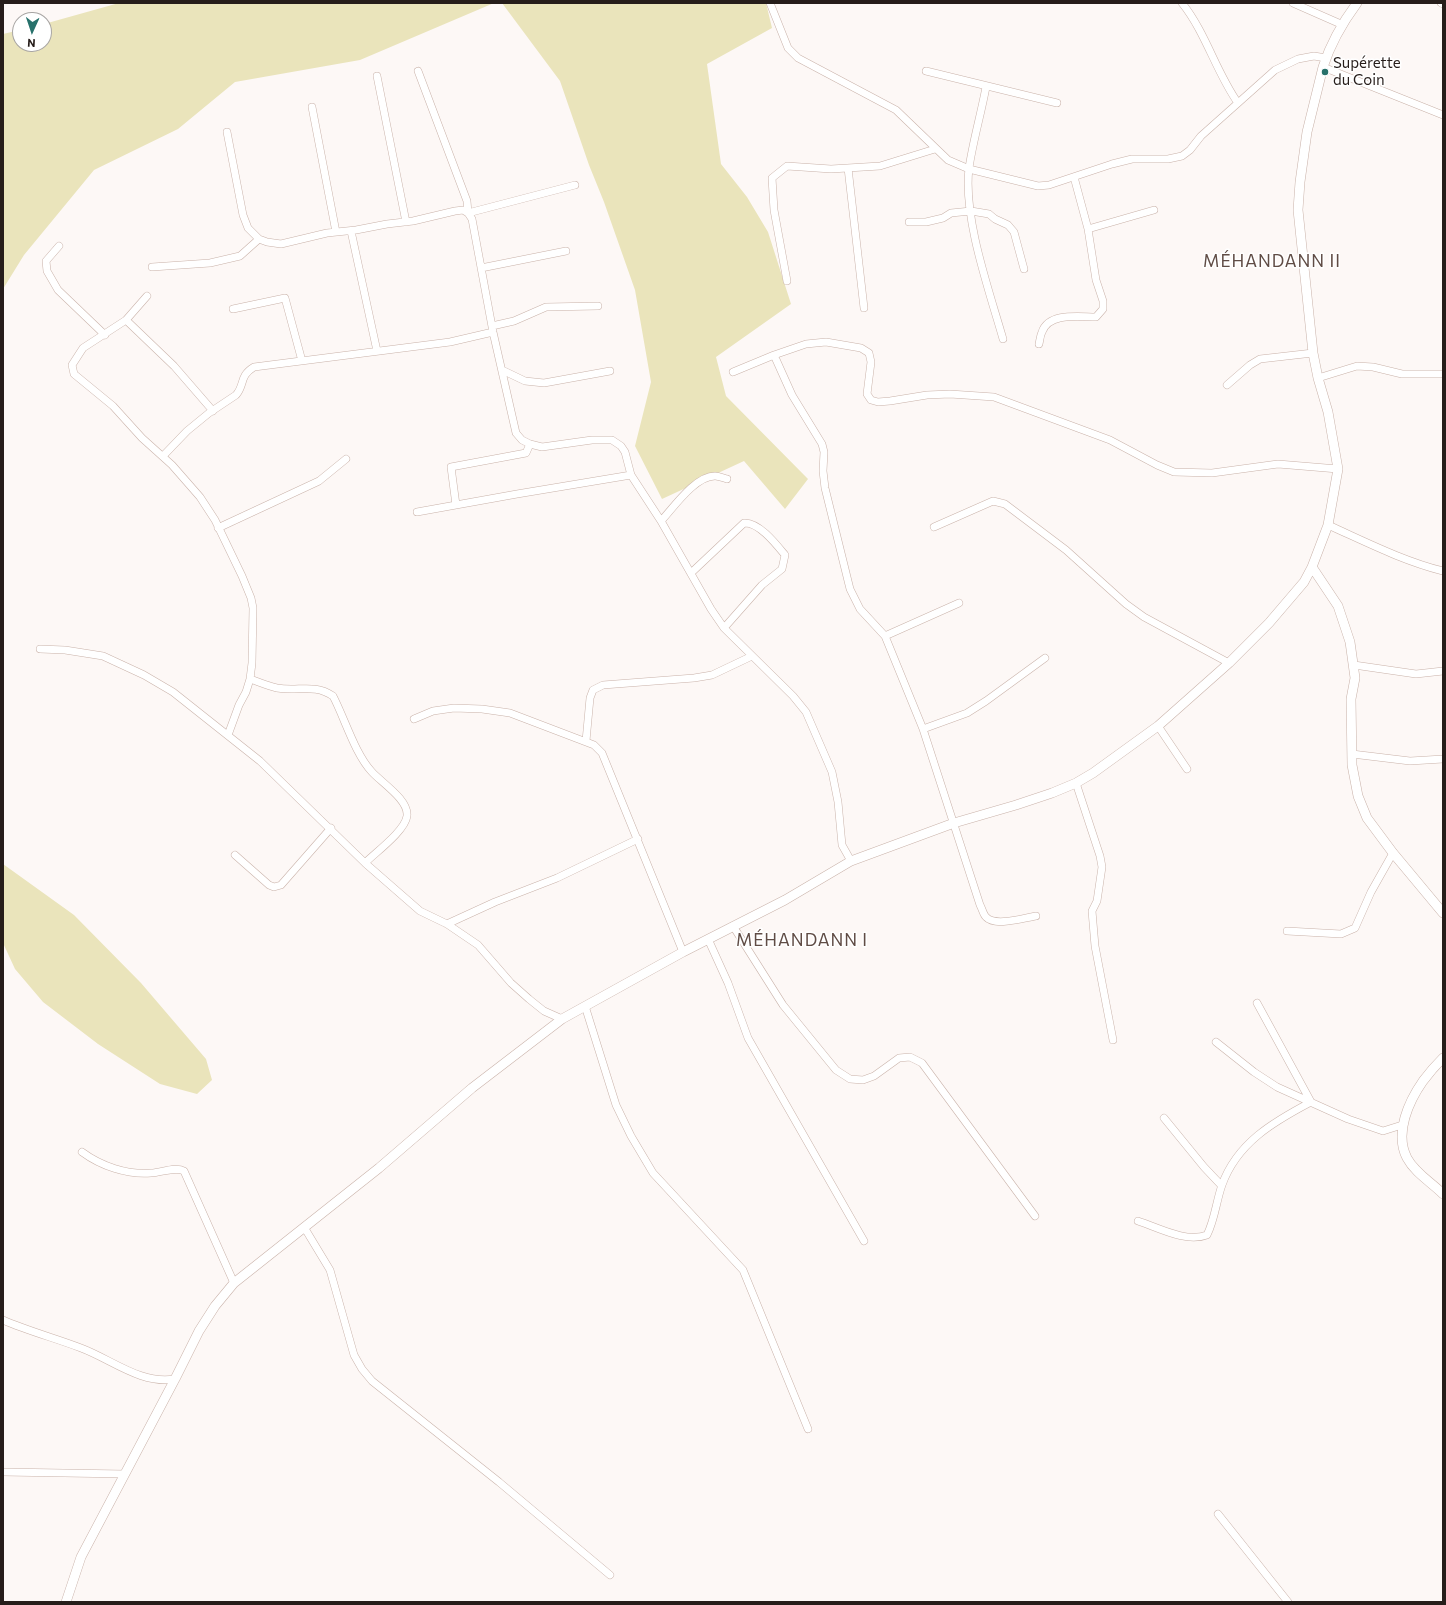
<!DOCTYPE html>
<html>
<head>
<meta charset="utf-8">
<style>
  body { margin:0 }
  #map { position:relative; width:1446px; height:1605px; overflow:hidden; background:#fdf8f6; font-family:Commissioner,sans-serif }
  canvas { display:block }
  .frame { position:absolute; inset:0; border:4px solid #261d1a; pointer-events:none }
  .north { position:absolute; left:12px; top:12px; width:40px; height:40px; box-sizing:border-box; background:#fff; border:1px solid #a8a5a3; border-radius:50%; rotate:183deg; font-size:11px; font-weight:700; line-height:16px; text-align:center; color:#261d1a }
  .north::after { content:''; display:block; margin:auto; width:14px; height:18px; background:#27716b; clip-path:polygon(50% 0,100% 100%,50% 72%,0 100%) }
</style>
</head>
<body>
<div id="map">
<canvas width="1446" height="1605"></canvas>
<div class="frame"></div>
<div class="north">N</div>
</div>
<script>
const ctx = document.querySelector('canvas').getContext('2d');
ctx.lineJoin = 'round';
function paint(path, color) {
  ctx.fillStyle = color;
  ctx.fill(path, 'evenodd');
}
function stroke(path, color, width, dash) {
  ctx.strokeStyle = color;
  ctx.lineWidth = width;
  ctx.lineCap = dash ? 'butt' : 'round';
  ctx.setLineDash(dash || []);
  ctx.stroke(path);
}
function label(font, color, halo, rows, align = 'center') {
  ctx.font = font + ' Commissioner,sans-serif';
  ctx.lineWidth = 3;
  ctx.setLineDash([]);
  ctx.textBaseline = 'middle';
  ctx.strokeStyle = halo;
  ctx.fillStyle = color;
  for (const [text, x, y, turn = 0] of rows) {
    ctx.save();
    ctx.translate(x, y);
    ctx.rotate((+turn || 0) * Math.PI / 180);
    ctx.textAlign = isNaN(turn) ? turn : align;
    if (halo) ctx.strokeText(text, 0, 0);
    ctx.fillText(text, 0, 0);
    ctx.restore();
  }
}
const green = new Path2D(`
  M119,3H494L360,60L235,82L178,129L94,170L24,255L3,289V34L20,30V44H44V24Z
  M502,3H766L772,28L707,64L721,164L747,197L768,232L791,304L716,357L726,396L808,479L785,509L744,461L662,499L635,446L651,382L635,290L604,202L589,165L560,81Z
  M3,864L74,915L141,983L206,1059L212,1080L197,1094L160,1084L98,1044L43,1002L15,969L3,943Z`);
const minor = new Path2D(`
  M770,3L788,48L798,58L896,110L948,160L969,169L1038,186L1049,185L1112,164L1132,159H1168L1182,156L1190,150L1201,136L1275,70L1298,59L1314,56L1326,58
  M1182,3C1206,33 1216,72 1238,103
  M1293,3L1343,25
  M1441,3L1443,4
  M1323,67L1443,115
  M418,71L467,201L468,213L575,185
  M926,71L1057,103
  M377,76L406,222
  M986,87C981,114 973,141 969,168C963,218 989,290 1003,339
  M312,107L336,232
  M227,132L243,215L248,228L259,239L267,242L281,244L327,233L356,230L387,224L413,221L455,211L463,210L468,213L472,219L493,332L516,433L522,440L530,444L542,447L592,440H612L621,446L625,452L631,475L661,521L711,609L724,628L793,696L806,712L832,772L838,802L842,845L851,861
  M848,168L864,308
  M909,222H926L943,218L951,213L971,211L989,214L995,219L1008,225L1014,232L1024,269
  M1088,229L1154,210
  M351,231L377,351
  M59,246L46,261L47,271L58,290L105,335
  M152,267L210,263L240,256L259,239
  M481,268L566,251
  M787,281L774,210L772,178L787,166L831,169L880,166L935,149
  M147,296L126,320L83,348L72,365L74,374L113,406L142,438L172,465L200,497L215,520L242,576L251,598L253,608L252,663L250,679L246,692L239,705L228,735
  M233,309L285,298L302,361
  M126,320L174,366L213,411
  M492,326L514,321L546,307L598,306
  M1039,344C1040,340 1040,336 1042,332C1049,312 1079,317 1096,317L1103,309V301L1096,280L1088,229L1074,177
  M774,355L792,395L822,444L824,452L823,471L825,488L850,589L860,609L885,636L894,658L923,729L980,905C982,908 983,914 986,917C995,927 1023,918 1036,916
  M502,370L525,381L544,383L610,371
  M733,372L774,355L806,344L826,342L861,348L869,353L871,362L867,394L871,400L878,402L890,401L927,395L950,394L994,397L1110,440L1157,465L1174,472L1212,473L1278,464L1338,469
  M1318,378L1357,366L1373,367L1402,374H1443
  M1227,385L1250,365L1260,359L1313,353
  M163,456L187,431L209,413L236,395C245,385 239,376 254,367L450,342L493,332
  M456,505L451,467L526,453L530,444
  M417,512L517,494L631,475
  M661,521C674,507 695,476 715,476C719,476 723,478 727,479
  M1328,525C1366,542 1403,561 1443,571
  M934,527L993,501L1005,504L1066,550L1126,604L1144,617L1229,663
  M218,528L319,481L346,459
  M691,573L744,523C759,522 776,544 785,555L782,569L762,585L724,628
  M885,636L959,603
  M40,649L65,650L103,656L144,675L173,692L260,761L365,863L420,911L447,924L478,945L511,983L529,999L544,1011L562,1019
  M1354,665L1416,674L1443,671
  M250,679C259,682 268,686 277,688C298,692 314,683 333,696C345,719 355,754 372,772C382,783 409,800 407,816C405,831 376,852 365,863
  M414,719L433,711L454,708L482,709L510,713L594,745L602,753L683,952
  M1158,726L1187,769
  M923,729L967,713L986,701L1045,658
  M586,741L590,698L593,690L603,685L694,678L712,675L752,656
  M1352,754L1410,761L1443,759
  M1076,783L1100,856L1102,867L1097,901L1092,911L1095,946L1113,1040
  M235,855L269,885L274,887L281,885L331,828
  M447,924L495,902L557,878L638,839
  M733,926L783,1005L836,1070L850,1079L863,1080L874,1076L899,1058L910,1057L922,1063L1035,1216
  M1287,931L1341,934L1355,928L1371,892L1393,853
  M708,939L728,983L748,1038L864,1241
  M585,1006L616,1105L631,1136L653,1173L743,1270L808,1429
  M1216,1042L1254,1072L1277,1087L1348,1119L1383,1131L1402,1125
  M1164,1118L1204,1167L1221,1185
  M82,1152C101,1166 127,1175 151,1173C161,1173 175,1166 184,1171L234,1283
  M1138,1221C1159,1228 1186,1243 1207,1235C1215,1219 1216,1202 1222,1185C1237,1143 1273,1122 1311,1102L1257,1003
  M304,1227L330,1270L354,1355L362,1369L372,1381L499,1482L610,1575
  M3,1320C28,1331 55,1338 81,1348C111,1359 141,1385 175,1379
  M3,1472L125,1474
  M1218,1514L1288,1602`);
const tertiary = new Path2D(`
  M1312,567L1338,606L1350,642L1355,678L1351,699L1352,765L1358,796L1367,818L1393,853L1443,913
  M1443,1058C1436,1065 1429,1073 1423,1081C1409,1101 1394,1133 1407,1158C1415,1173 1431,1182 1443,1194
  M66,1602L81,1557L175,1379L199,1331L215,1306L234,1283L379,1168L472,1088L562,1019L683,952L785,900L851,861L954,823L1016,805L1052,793L1076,783L1093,773L1158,726L1229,663L1269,623L1304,582L1312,567L1328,525L1338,469L1328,412L1318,378L1313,353L1298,210L1300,182L1307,132L1323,67C1330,45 1343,22 1357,3`);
const markers = [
  [1325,72,4,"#27716b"]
];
const poiNames = [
  ["Supérette",1333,63],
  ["du Coin",1333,80]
];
const quarterNames = [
  ["MÉHANDANN II",1272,261],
  ["MÉHANDANN I",802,940]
];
paint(green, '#eae4bb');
stroke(minor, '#c9b2a9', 8);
stroke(tertiary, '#c9b2a9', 10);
stroke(minor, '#fff', 7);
stroke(tertiary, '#fff', 9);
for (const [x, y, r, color] of markers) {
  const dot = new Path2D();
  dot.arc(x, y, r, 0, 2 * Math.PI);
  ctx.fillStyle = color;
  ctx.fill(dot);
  stroke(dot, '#fff', 1.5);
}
label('15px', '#261d1a', '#fff', poiNames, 'left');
ctx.letterSpacing = '1px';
label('17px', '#604c45', '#fff', quarterNames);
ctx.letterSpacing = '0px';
</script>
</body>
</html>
